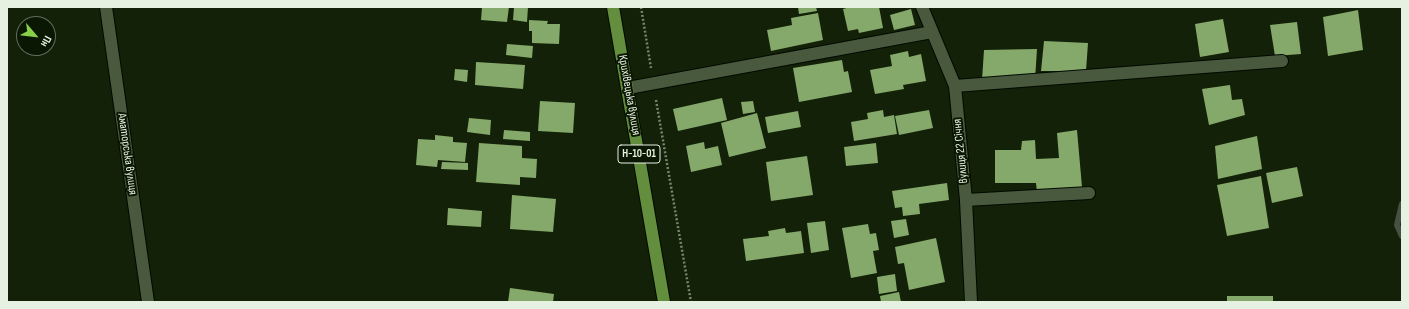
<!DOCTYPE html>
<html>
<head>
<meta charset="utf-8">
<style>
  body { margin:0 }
  #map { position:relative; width:1409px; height:309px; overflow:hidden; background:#132108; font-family:"Sofia Sans Condensed",sans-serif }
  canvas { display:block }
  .frame { position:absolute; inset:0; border:8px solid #e7f1e1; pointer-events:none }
  .north { position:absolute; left:16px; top:16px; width:40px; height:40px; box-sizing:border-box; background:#0a1702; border:1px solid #626e5b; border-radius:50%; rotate:118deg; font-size:11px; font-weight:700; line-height:16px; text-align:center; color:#e7f1e1 }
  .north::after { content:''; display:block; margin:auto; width:14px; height:18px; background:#88cf4a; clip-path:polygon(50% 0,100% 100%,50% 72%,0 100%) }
</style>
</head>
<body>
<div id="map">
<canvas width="1409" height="309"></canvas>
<div class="frame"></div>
<div class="north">Пн</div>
</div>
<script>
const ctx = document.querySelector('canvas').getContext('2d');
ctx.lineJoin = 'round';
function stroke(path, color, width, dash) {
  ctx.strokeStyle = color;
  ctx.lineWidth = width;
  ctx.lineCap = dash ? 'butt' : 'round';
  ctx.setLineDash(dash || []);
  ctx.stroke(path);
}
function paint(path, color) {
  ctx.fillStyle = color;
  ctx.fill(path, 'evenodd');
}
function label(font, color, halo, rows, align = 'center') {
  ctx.font = font + ' "Sofia Sans Condensed",sans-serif';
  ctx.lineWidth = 4;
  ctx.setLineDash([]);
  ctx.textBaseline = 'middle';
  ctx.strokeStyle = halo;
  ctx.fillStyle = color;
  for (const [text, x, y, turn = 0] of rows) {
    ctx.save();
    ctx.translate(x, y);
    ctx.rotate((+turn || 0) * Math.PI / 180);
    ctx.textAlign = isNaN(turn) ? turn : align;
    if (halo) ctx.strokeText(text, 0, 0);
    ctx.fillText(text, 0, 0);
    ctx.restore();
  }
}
const stream = new Path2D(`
  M1402,204L1397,225L1402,236`);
const building = new Path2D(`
  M482,7H509L507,22L481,20Z
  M514,7H528L527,22L513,20Z
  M798,7H816L817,11L799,14Z
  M850,7H879L883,28L859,33L858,29L848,31L843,9Z
  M911,9L915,25L894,30L890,15Z
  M1358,10L1363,50L1328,56L1323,17Z
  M818,13L823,40L771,51L767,30L792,25L791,18Z
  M1223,19L1229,52L1200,57L1195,24Z
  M529,20L548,21L547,24H560L559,44L532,43V31H529Z
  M1297,22L1301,54L1275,56L1270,25Z
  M1044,41L1088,43L1086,71H1041Z
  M507,44L533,46L532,58L506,55Z
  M1037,49L1035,80H982L984,50Z
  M908,51L909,57L921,54L926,81L903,85L904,89L875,94L870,70L892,66L890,55Z
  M842,60L844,72L848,71L852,92L799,102L793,68Z
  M476,62L525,65L523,89L475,85Z
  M455,69L468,70L467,82L454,80Z
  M1230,85L1232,100L1242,99L1245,115L1209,125L1202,89Z
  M722,98L727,120L678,131L673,109Z
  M540,101L575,103L573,133L538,131Z
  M753,101L755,112L743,114L741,102Z
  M883,110L884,117L894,115L897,134L854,141L851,122L868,119L867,113Z
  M929,110L933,128L899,135L895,116Z
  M798,111L801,127L768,133L765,117Z
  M757,113L766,148L729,157L721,123Z
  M469,118L491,120L490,135L467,132Z
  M504,130L530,132V141L503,139Z
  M1077,130L1082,187L1037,192L1036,183H995V150H1021L1022,141L1035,140L1036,159L1059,158L1057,133Z
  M435,135L453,137V142L467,143L465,162L438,160L437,167L416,165L418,139L435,140Z
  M1257,136L1262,169L1218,179L1215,146Z
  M704,142L705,149L718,146L722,165L691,172L686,146Z
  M479,143L522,146V158L537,159L536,178L520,177V185L476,182Z
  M876,143L878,163L846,166L844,147Z
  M807,156L813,195L771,201L766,162Z
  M442,162L468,163V170L441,169Z
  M1297,167L1303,196L1272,203L1266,173Z
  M1261,176L1269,228L1227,236L1217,185Z
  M947,183L949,200L919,204L920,214L903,216L902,207L895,208L892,191Z
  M512,195L556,199L553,232L510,229Z
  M448,208L482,211L481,227L447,225Z
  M906,219L909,235L894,238L891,221Z
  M825,221L829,250L811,253L807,223Z
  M868,224L870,234L876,233L879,250L873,251L877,273L851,278L842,228Z
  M785,228L786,233L801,231L804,253L746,261L743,239L769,236L768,231Z
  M936,238L945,282L909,290L904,263L898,264L895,247Z
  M895,274L897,291L879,294L877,277Z
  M510,288L554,294L553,302H508Z
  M899,292L901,302H881L880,296Z
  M1227,296H1273V302H1227Z`);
const path = new Path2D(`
  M641,7L651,68
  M656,100L691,302`);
const service = new Path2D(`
  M955,86L1282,61
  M628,88L932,32
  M966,200L1089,193`);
const minor = new Path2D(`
  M106,7L148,302
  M922,7L955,86L966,200L971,302`);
const primary = new Path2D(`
  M613,7L664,302`);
const shields = [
  [639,154,42]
];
const shieldNames = [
  ["Н-10-01",639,154]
];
const streetNames = [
  ["Крихівецька вулиця",629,95,80],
  ["вулиця 22 Січня",961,151,-96],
  ["Аматорська вулиця",127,154,82]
];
stroke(stream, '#465144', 6);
paint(building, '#85a96b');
stroke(service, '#020a00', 14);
stroke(minor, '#020a00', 14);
stroke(primary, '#020a00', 14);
stroke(path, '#788570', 2.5, [2, 2]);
stroke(service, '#49593e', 12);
stroke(minor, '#49593e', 12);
stroke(primary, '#628e3d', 12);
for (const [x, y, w] of shields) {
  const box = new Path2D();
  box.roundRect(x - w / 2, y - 9, w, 18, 3);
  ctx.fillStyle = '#0a1702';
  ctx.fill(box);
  stroke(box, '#e7f1e1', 1);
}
label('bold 11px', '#e7f1e1', null, shieldNames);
label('12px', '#e7f1e1', '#0a1702', streetNames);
</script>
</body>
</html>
